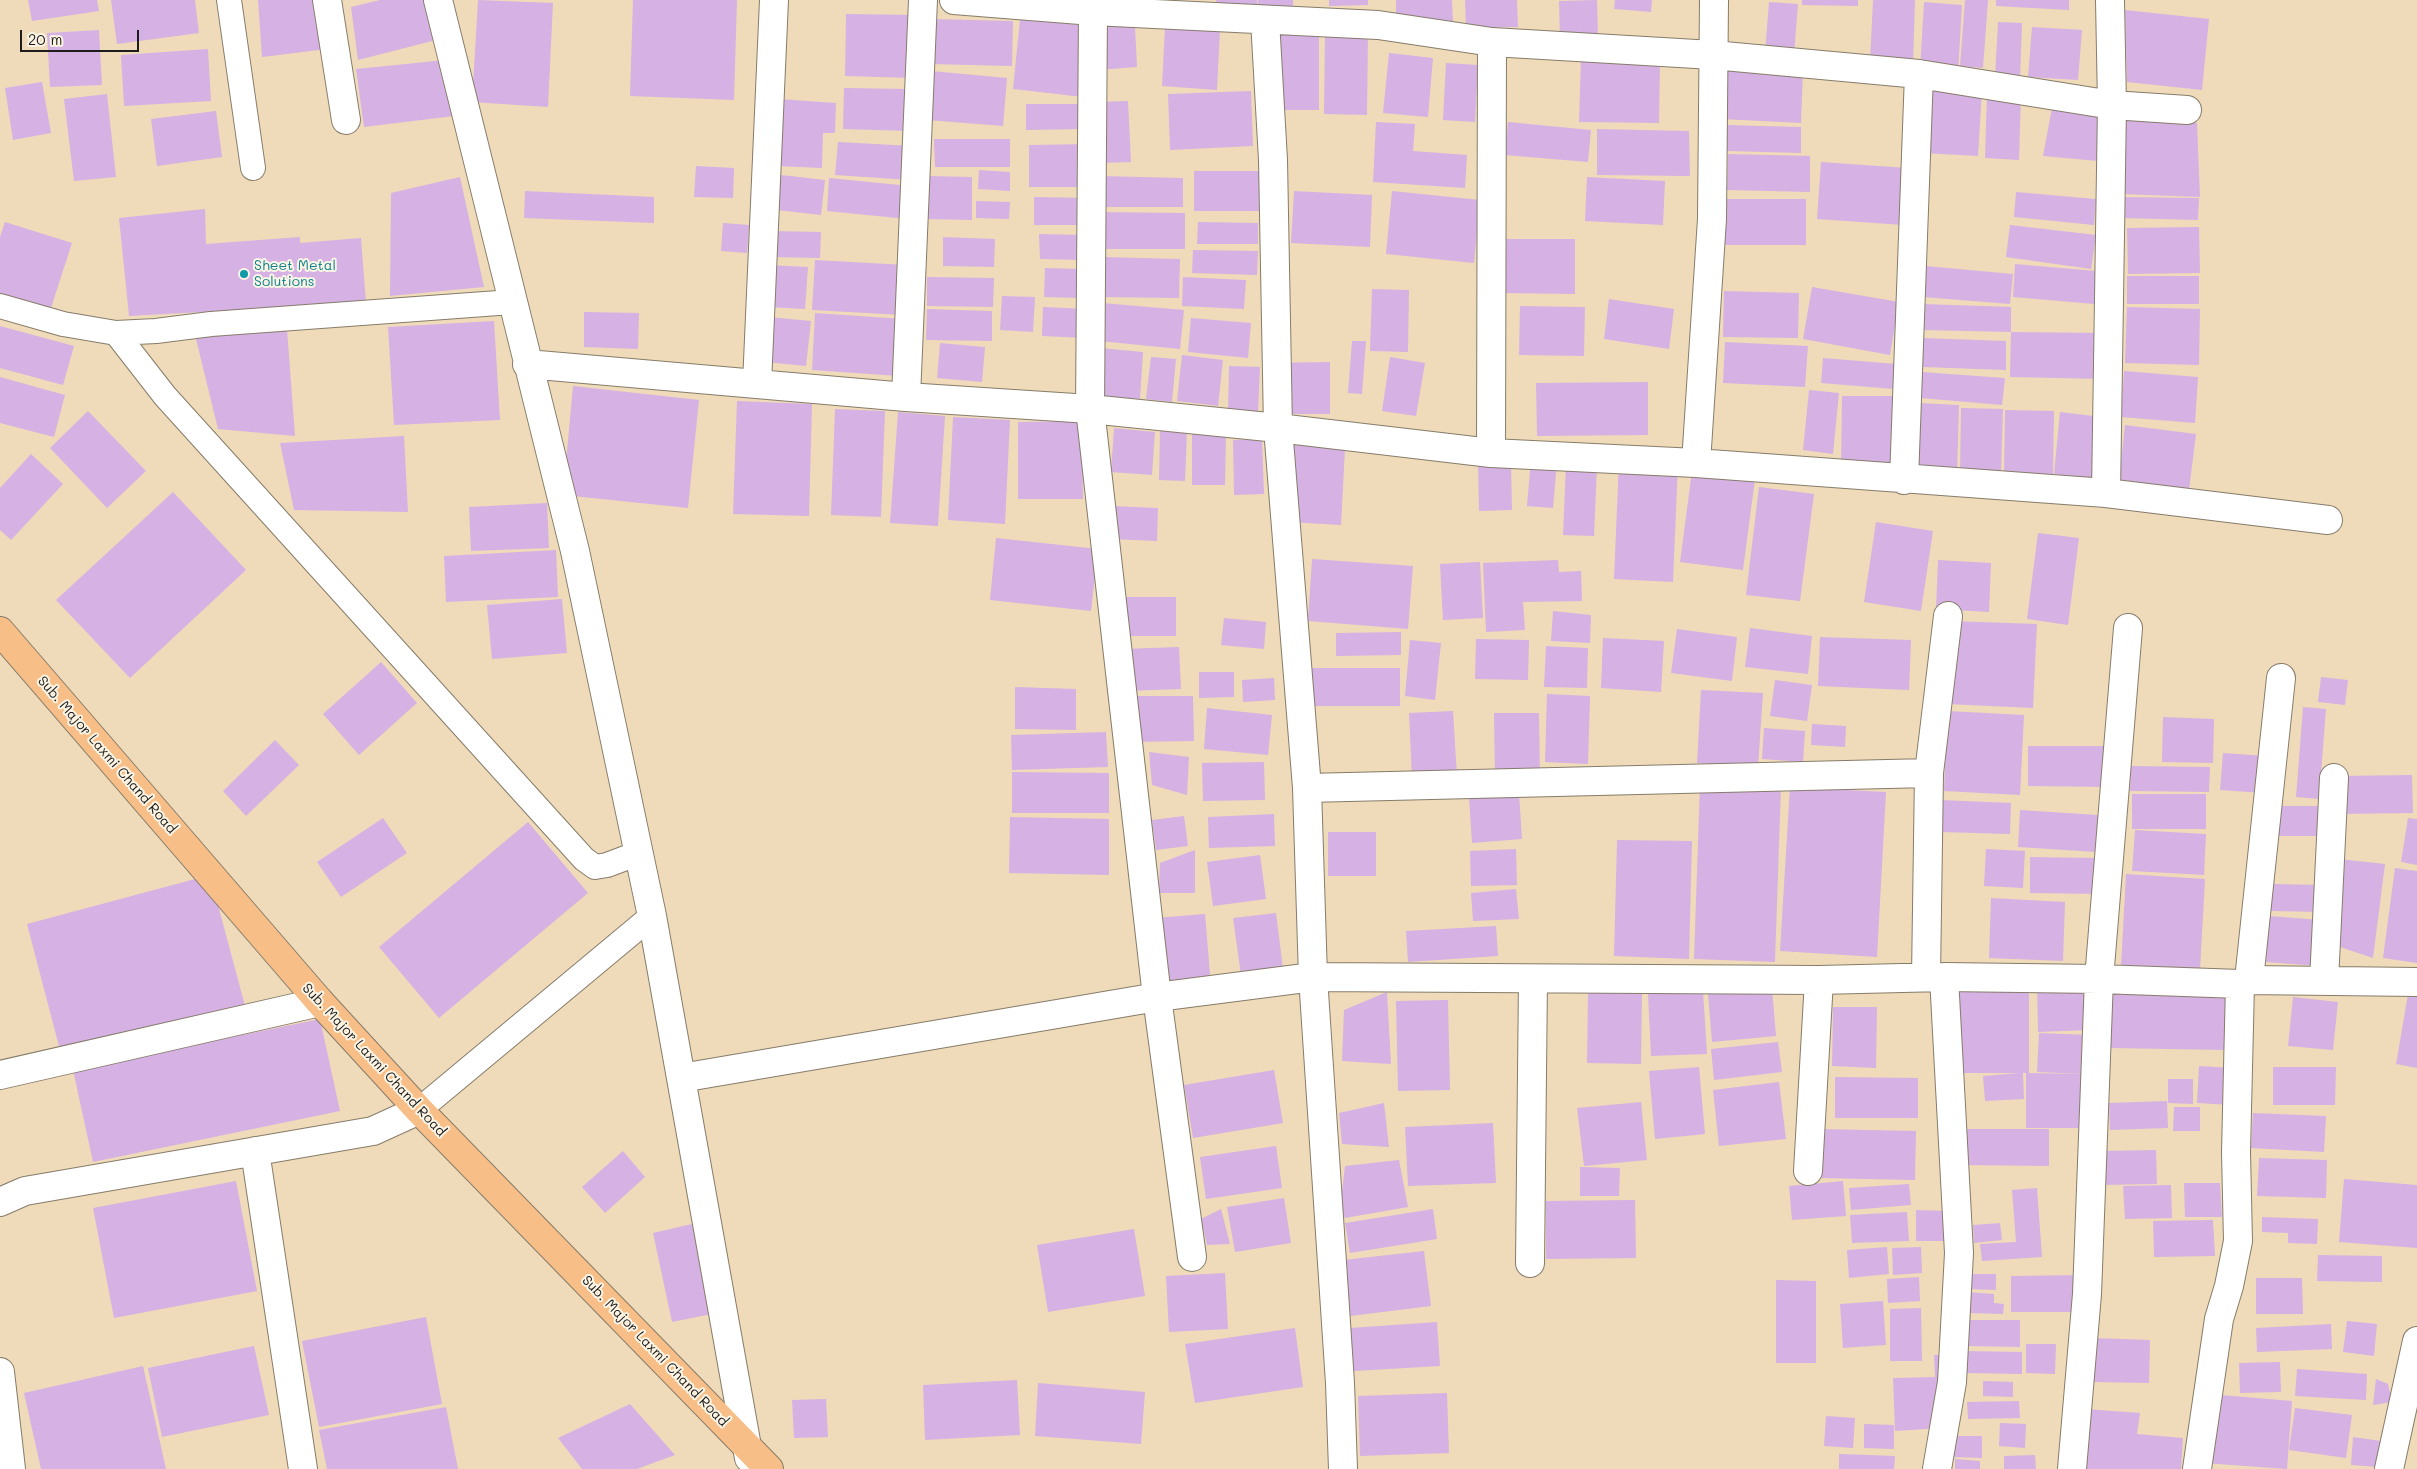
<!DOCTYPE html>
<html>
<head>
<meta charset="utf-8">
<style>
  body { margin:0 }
  #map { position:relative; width:2417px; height:1469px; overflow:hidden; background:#efdbb9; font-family:Mali,sans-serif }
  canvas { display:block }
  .scale { position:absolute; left:20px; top:30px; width:119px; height:22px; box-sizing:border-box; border:2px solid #1c1c1c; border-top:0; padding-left:6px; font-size:15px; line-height:18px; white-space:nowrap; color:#1c1c1c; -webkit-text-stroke:4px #fcf5e5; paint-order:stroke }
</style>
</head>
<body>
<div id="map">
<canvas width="2417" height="1469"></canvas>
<div class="scale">20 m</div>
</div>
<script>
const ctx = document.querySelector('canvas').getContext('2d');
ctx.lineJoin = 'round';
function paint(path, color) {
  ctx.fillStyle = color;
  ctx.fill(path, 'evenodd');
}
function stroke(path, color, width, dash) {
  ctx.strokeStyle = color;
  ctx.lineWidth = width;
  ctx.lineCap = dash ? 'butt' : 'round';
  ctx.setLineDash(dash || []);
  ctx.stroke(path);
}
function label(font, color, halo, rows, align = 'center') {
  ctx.font = font + ' Mali,sans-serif';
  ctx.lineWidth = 4;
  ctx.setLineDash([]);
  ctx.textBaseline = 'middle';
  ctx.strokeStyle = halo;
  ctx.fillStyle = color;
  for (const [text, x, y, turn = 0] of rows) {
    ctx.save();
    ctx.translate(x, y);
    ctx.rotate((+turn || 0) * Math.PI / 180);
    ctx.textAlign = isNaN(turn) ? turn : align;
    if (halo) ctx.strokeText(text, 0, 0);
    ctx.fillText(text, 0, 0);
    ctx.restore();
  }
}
const building = new Path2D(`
  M28,0H97L99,11L32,21Z
  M111,0H195L199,33L117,44Z
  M258,0H319L327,49L262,57Z
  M380,0H430L440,39L358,60L351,7Z
  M478,0L553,3L548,107L472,102Z
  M633,0H737L734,100L630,96Z
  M1216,0H1257L1258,8L1217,10Z
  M1258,0H1293V14L1258,13Z
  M1329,0H1368V5L1329,6Z
  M1396,0H1452L1453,22L1396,23Z
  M1465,0H1517L1518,27L1466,28Z
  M1597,0L1598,37L1560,38L1559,1Z
  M1615,0H1652L1651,12L1614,9Z
  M1802,0H1858V6L1802,5Z
  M1873,0H1915L1913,64L1870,62Z
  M1965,0H1988L1983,68L1960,66Z
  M1996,0H2069V10L1996,6Z
  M1769,2L1798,4L1794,55L1765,53Z
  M1924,2L1962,5L1958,72L1920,69Z
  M2125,10L2209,19L2202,90L2127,82Z
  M846,14L913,15L912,78L845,76Z
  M930,19L1013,21L1012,66L929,64Z
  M1020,19L1090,26L1083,97L1013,89Z
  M1998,22L2022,23L2020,78L1995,77Z
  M1135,26L1137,67L1098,70L1095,28Z
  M1165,27L1220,30L1217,90L1162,86Z
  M2032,27L2082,30L2078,80L2028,77Z
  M1275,28H1319V110H1275Z
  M99,30L102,85L50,87L47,33Z
  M1325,34L1368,35L1367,115L1324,114Z
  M208,49L211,101L124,106L121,55Z
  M1389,53L1433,58L1428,117L1383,113Z
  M1581,57L1660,59L1659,123L1579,122Z
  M445,60L454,116L364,127L356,69Z
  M1446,63L1478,65L1475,122L1443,120Z
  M1723,68L1803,71L1801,123L1721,119Z
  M931,71L1007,78L1003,126L927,120Z
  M42,82L51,133L13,140L5,88Z
  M844,88L909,89V131L843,129Z
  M1927,88L1982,91L1978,156L1923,153Z
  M1251,91L1253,146L1170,150L1168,94Z
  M1987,93L2021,95L2019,160L1985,158Z
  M107,94L116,177L74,181L64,99Z
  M779,99L836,103L835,133H823L822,168L776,166Z
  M1128,101L1131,162L1101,163L1098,102Z
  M1026,104H1084L1085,129L1026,130Z
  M2052,108L2106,115L2109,162L2043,156Z
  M216,111L222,157L157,166L151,119Z
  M2126,112L2197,123L2200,197L2120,194Z
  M1376,122L1415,124L1413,151L1467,155L1465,188L1373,182Z
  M1508,122L1591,130L1588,162L1505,155Z
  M1727,125L1801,127V153L1727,151Z
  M1597,129L1689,131L1690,176L1597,175Z
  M934,139H1010V167H935Z
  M838,142L912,146L910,180L835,175Z
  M1090,144L1089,187H1029V145Z
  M1728,154L1810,156V192L1727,190Z
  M1821,162L1907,168L1903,225L1817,219Z
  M696,166L734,168L733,198L694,197Z
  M979,170L1010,172V191L978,189Z
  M1194,171H1261L1262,211H1194Z
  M781,175L825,180L821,215L777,210Z
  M926,176L972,177V220L925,219Z
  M1100,176L1183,178V207H1100Z
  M460,177L484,287L390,296L391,193Z
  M1587,177L1665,181L1663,225L1585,221Z
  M829,178L910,186L907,219L827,211Z
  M525,191L654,197V223L524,218Z
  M1294,191L1372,195L1370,247L1291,243Z
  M1392,191L1480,200L1474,263L1386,254Z
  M2016,192L2096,199L2094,225L2014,217Z
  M1034,197L1088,198V225H1034Z
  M2121,197L2199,198L2198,220L2121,218Z
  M1724,199H1806V245H1724Z
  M976,201L1010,202L1009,219L976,218Z
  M205,209L206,244L300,237V243L361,238L366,303L129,316L119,218Z
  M1097,212L1185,213V249H1097Z
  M5,222L72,243L49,314L0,298V237Z
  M1198,222L1258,223V244H1197Z
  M723,223L749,225L747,253L721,251Z
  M2010,225L2096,235L2091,269L2006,257Z
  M2199,227L2200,273L2128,274L2127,228Z
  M770,231L821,232L820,258L771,257Z
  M1039,234L1082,235V260L1040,259Z
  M943,237L995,239L994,267L943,266Z
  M1500,239H1575V294L1500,293Z
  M1193,250L1258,251L1257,275L1192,273Z
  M1102,257L1180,259L1179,298L1101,297Z
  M815,260L906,265L902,315L812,310Z
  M2015,264L2096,271L2094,304L2013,297Z
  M769,265L808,267L805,309L767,307Z
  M1926,266L2013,274L2010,304L1923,297Z
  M1045,268L1082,269L1081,298L1044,297Z
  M2127,276H2199V304H2127Z
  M927,277L994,278L993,307L927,306Z
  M1183,277L1246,280L1244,309L1182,306Z
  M1812,287L1899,302L1890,355L1803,339Z
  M1372,289L1409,290L1408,352L1370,351Z
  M1724,291L1799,293L1798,338L1723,337Z
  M1002,296L1035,297L1033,332L1000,330Z
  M1609,299L1674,309L1669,349L1604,339Z
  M1102,303L1184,310L1180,349L1099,341Z
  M1923,304L2011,307V332L1922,330Z
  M1520,306L1585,307L1584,356L1519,355Z
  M1043,307L1087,309L1086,338L1042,336Z
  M2127,307L2200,309L2199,365L2125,363Z
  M927,309L992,311V341L926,340Z
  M584,312L639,313L638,349L584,347Z
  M815,313L904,319L899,376L812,370Z
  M769,317L811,321L806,366L765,362Z
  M1191,318L1251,323L1248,358L1188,352Z
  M494,321L500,420L394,425L388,327Z
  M0,326L74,346L63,385L0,368Z
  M287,329L295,436L218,429L195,335Z
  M2011,332L2103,333V379L2010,377Z
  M1923,338L2006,341V370L1922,367Z
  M1352,341H1366L1362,394L1348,393Z
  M1725,342L1808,346L1805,387L1723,383Z
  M940,343L985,347L982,382L937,378Z
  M1100,348L1143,352L1140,399L1096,395Z
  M1182,355L1223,360L1218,406L1177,401Z
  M1151,357L1176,359L1172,402L1146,399Z
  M1390,357L1425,363L1416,416L1382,411Z
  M1823,358L1896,364L1894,389L1821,383Z
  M1330,362V414H1264L1263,363Z
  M1229,366L1260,367L1258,412L1228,411Z
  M2124,371L2198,377L2195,423L2121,417Z
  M1922,372L2005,378L2002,405L1920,398Z
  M0,377L65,395L54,437L0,423Z
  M1648,382V435L1537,436L1536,383Z
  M573,386L699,400L688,508L563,495Z
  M1809,390L1839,393L1833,454L1803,450Z
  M1842,396H1895L1893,468L1841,467Z
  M737,401L812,404L809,516L733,514Z
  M1918,403L1959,405L1957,473L1916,471Z
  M1961,408L2003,409L2001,474L1960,473Z
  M835,409L885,411L881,517L831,515Z
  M2005,410L2054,411L2053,475L2004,474Z
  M88,411L146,471L107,508L50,448Z
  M898,412L945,416L938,526L890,523Z
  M2060,412L2102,417L2096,479L2054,474Z
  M953,417L1010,420L1005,524L948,520Z
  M1082,421L1083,499H1018V422Z
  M2125,425L2196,434L2189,490L2119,482Z
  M1114,428L1155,432L1152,475L1111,472Z
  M1160,431L1187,432L1185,481L1159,480Z
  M1192,432L1226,433L1225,485H1192Z
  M404,436L408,512L294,510L280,443Z
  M1262,439L1264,494L1234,495L1233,440Z
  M1292,445L1345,448L1341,525L1288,522Z
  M31,454L63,484L11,540L0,530V488Z
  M1531,459L1557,461L1553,508L1527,506Z
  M1619,460L1678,463L1673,582L1614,579Z
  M1511,463L1512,510L1479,511L1478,464Z
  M1566,464L1597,466L1594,536L1563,535Z
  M1692,471L1755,479L1743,570L1680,562Z
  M1759,487L1814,494L1800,601L1746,595Z
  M173,492L246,570L130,678L56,600Z
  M547,503L549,548L471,551L469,507Z
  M1112,506L1158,508L1157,541L1111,539Z
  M1876,522L1933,531L1921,611L1864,602Z
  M2038,533L2079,538L2068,625L2027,619Z
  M996,538L1098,549L1091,611L990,600Z
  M556,550L558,597L446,602L444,556Z
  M1312,559L1413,566L1408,629L1308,621Z
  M1558,560L1559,572L1581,571L1582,601L1523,602L1525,630L1486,632L1483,563Z
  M1938,560L1991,563L1989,612L1936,609Z
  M1480,562L1483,618L1443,620L1440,564Z
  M1117,597H1176V636H1117Z
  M562,599L567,653L492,659L487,605Z
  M1553,611L1591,615L1590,643L1551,641Z
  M1224,618L1266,622L1264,649L1221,645Z
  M1950,621L2037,624L2033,708L1947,704Z
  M1750,628L1812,636L1808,674L1745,667Z
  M1677,629L1737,637L1732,681L1671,673Z
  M1401,632V655L1336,656V633Z
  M1820,637L1911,640L1909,690L1818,686Z
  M1603,638L1664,641L1661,692L1601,688Z
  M1476,639L1529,640L1528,680L1475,679Z
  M1410,640L1441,643L1435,700L1405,696Z
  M1546,646L1588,648L1587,688L1544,687Z
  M1179,647L1181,689L1124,691L1122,649Z
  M381,662L417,703L359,755L323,714Z
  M1308,668H1400V706H1308Z
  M1199,672H1234V697L1199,698Z
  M2321,677L2348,680L2345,705L2318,702Z
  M1274,678L1275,700L1243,702L1242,680Z
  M1775,680L1812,685L1807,721L1770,716Z
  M1015,687L1076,689V730L1015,729Z
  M1701,690L1763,693L1758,767L1697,763Z
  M1547,694L1590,696L1588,764L1545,762Z
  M1130,696H1193L1194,741L1130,742Z
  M2303,707L2326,709L2319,799L2296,797Z
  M1207,708L1272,715L1268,755L1204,749Z
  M1453,711L1457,776L1412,779L1409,713Z
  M1947,711L2024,715L2020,795L1944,791Z
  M1494,713H1539L1540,780H1495Z
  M2163,717L2214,719L2213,763L2162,762Z
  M1812,724L1846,726L1845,747L1811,745Z
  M1764,728L1805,731L1803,762L1762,759Z
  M1106,732L1108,767L1012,770L1011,735Z
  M275,740L299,765L246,816L223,791Z
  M2028,746H2111V787L2028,786Z
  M1149,752L1189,757L1187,795L1152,785Z
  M2223,753L2265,756L2263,793L2220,790Z
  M1264,762L1265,800L1203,801L1202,763Z
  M2131,766L2210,767L2209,792L2130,791Z
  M1012,772L1109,773V813H1012Z
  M2412,775L2413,813L2341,814L2340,776Z
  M1700,783L1781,786L1775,962L1694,959Z
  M1790,787L1886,792L1877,957L1780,951Z
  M1519,794L1522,839L1472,843L1469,798Z
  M2132,794H2206V829H2132Z
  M1940,800L2011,803L2010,834L1939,832Z
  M2276,806H2329V836H2276Z
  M2020,810L2098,815L2096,852L2018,847Z
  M1274,814L1275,846L1209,848L1208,817Z
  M1184,816L1188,846L1156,850L1152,820Z
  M1010,817L1109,819V875L1009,873Z
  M383,818L407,853L341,897L317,862Z
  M2408,818L2417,819V865L2401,862Z
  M528,822L588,893L439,1018L379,947Z
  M2135,830L2206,834L2204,875L2132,871Z
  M1328,832H1376V876H1328Z
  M1617,840L1692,841L1689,959L1614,956Z
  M1516,849L1517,885L1471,886L1470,851Z
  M1986,849L2025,851L2023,888L1984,886Z
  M1195,850V893H1159L1160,863Z
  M1260,855L1266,899L1213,906L1207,862Z
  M2030,857L2099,858V894L2030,893Z
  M2339,859L2385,864L2373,958L2337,946Z
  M2395,868L2417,871V963L2383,958Z
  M2126,874L2205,879L2200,970L2121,966Z
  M210,875L245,1006L61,1054L27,924Z
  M2271,884L2323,885L2322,912L2270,911Z
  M1516,889L1519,919L1473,921L1471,893Z
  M1991,898L2065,902L2063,961L1989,958Z
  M1276,913L1284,976L1242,982L1233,918Z
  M1205,914L1211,986L1162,990L1155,918Z
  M2269,916L2321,920L2318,966L2266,962Z
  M1496,926L1498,956L1408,962L1406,931Z
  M2410,983L2417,984V1068L2396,1064Z
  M2088,984L2090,1030L2038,1032L2037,985Z
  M2111,987L2227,990L2226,1050L2110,1048Z
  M1772,988L1776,1036L1712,1042L1708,994Z
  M2029,990V1073L2085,1074L2037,1072L2039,1033L2090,1035L2087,1128H2026V1073H2023L2024,1099L1985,1101L1983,1076L2019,1073H1953L1952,991Z
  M1588,991L1642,992L1641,1064L1587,1063Z
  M1703,991L1707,1054L1651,1056L1648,994Z
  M1387,992L1391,1064L1342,1061L1344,1010Z
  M2293,997L2338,1002L2333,1050L2288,1046Z
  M1448,1000L1450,1090L1398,1091L1396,1001Z
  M1833,1007H1877L1876,1068L1832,1066Z
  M320,1019L340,1111L93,1162L73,1070Z
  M1778,1042L1782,1072L1714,1080L1711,1049Z
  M2199,1066L2232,1068L2230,1105L2197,1103Z
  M1699,1067L1705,1134L1655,1139L1649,1071Z
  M2273,1067H2336L2335,1105H2273Z
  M1274,1070L1283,1123L1193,1138L1184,1085Z
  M1835,1077L1918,1078V1118H1835Z
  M2168,1079H2193V1104L2168,1103Z
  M1779,1082L1786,1139L1719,1146L1713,1090Z
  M2167,1101L2168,1128L2110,1130L2109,1103Z
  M1641,1102L1647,1160L1584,1166L1577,1108Z
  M1384,1103L1389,1147L1342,1144L1339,1113Z
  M2174,1107H2200V1131H2173Z
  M2253,1113L2326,1116L2324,1152L2251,1148Z
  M1493,1123L1496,1183L1408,1186L1405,1127Z
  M1819,1129L1916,1131L1915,1180L1819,1178Z
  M1961,1129H2049V1166L1961,1165Z
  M1276,1146L1282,1188L1206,1199L1200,1157Z
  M2156,1150L2157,1184L2101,1185V1151Z
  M623,1151L645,1177L605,1213L582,1187Z
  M2259,1158L2327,1160L2326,1198L2257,1196Z
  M1399,1160L1408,1207L1345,1218L1340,1209L1345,1166Z
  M1580,1167L1620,1168L1619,1196H1580Z
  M2344,1179L2417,1185V1248L2339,1242Z
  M236,1181L257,1291L114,1318L93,1208Z
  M1843,1181L1846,1216L1792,1220L1789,1186Z
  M2184,1183H2220L2222,1217H2185Z
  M1909,1184L1911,1205L1851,1210L1849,1188Z
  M2171,1185L2172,1218L2125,1219L2123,1186Z
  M2037,1188L2042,1257L1982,1261L1980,1244L2016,1242L2012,1190Z
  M1284,1198L1291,1243L1235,1252L1227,1207Z
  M1635,1200L1636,1258L1546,1259V1201Z
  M1221,1209L1230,1244L1207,1245L1201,1219Z
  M1433,1209L1437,1239L1350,1253L1345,1223Z
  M1916,1210L1947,1211V1241H1916Z
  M1907,1212L1909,1241L1852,1243L1850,1215Z
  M2262,1217L2318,1219L2317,1244L2288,1243V1233L2262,1232Z
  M2213,1220L2215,1256L2154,1257L2153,1221Z
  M2000,1223L2002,1240L1974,1243L1973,1225Z
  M692,1224L712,1314L672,1322L653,1233Z
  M1134,1229L1145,1296L1048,1312L1037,1245Z
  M1887,1247L1889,1274L1849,1278L1847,1250Z
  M1921,1247L1922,1273L1893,1275L1892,1248Z
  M1424,1251L1431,1306L1350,1316L1343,1260Z
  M2318,1255L2382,1256V1282L2317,1281Z
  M1225,1273L1228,1329L1169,1332L1166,1276Z
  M1967,1274H1996V1290L1967,1289Z
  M2083,1275L2084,1312H2011V1276Z
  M1919,1277L1920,1301L1888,1303L1887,1279Z
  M2256,1278H2302L2303,1314H2256Z
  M1776,1280L1816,1281V1363H1776Z
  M1967,1292L1994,1294V1303L2004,1304L2003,1314L1966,1313Z
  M1883,1301L1886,1345L1843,1348L1840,1304Z
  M1921,1308L1922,1361H1890V1309Z
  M426,1317L442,1404L319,1427L302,1341Z
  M1965,1320H2020V1347L1965,1346Z
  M2347,1321L2377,1324L2374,1356L2343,1352Z
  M1437,1322L1440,1366L1354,1371L1350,1328Z
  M2331,1324L2332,1349L2257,1352L2256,1328Z
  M1295,1328L1303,1387L1195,1403L1185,1344Z
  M2092,1338L2150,1340L2149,1383L2092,1382Z
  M2026,1344H2056L2055,1374L2026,1373Z
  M254,1346L269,1415L162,1437L148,1368Z
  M1964,1351L2022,1352V1374L1964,1373Z
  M1934,1355H1944L1942,1428L1895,1431L1893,1378L1935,1377Z
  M2280,1362L2281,1392L2240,1393L2239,1363Z
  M143,1366L166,1469H41L24,1393Z
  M2297,1369L2367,1374L2366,1400L2295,1396Z
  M2376,1379L2388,1384L2392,1402L2373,1405Z
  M1017,1380L1020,1435L925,1440L923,1385Z
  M1983,1381L2013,1382V1397L1983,1396Z
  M1038,1383L1145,1392L1141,1444L1035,1436Z
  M1447,1393L1449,1453L1360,1456L1358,1396Z
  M2209,1394L2292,1401L2287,1469L2204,1463Z
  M826,1399L828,1437L794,1438L792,1400Z
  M2019,1401L2020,1418L1968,1419L1967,1402Z
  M630,1404L675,1455L637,1469H582L558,1438Z
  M446,1407L458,1469H327L319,1430Z
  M2295,1408L2352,1415L2346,1458L2289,1450Z
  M2086,1409L2140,1413L2137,1434L2183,1438L2181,1469H2081Z
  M1826,1416L1855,1418L1853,1448L1824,1446Z
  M2000,1423L2026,1424L2025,1448L1999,1446Z
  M1864,1424L1894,1425V1449L1864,1448Z
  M1951,1436H1982V1458L1951,1457Z
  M2353,1437L2381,1441L2377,1467L2351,1465Z
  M1839,1454L1895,1456L1894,1469H1839Z
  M2035,1455L2036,1469H2004V1456Z
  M1955,1459L1980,1461V1469H1955Z`);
const lane = new Path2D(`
  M229,0L253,168
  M0,306L63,324L116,333L156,331L211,324L512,302
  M116,333L165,396L584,859L595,867L607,865L639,853
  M419,1110L652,916`);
const street = new Path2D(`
  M327,0L346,120
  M438,0L575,551L652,916L749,1458
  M954,0L1093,11L1378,25L1492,42L1713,55L1919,74L2112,105L2187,110
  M1093,11L1090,409L1157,997L1192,1257
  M1265,20L1273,160L1278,428L1307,788L1313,977L1340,1383L1343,1469
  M527,364L906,397L1090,409L1278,428L1491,453L1696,463L2106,493L2328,520
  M757,384L774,0
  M906,397L923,0
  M1491,453L1492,42
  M1696,463L1712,219L1714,0
  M1904,480L1919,74
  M2106,493L2112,105L2110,0
  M1307,788L1929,773
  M1926,977L1929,773L1948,616
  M2249,980L2281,678
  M2324,981L2334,778
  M0,1075L320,1002
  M681,1078L1157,997L1313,977L1819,980L1944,977L2099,979L2240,984L2249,980L2417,982
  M255,1151L303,1469
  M1808,1171L1819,980
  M0,1202L25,1191L373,1131L419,1110
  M1530,1263L1533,979
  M0,1372L11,1469
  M1937,1469L1952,1382L1959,1253L1944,977
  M2072,1469L2087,1294L2099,979L2128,628
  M2197,1469L2219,1319L2229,1286L2238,1241L2236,1152L2240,984
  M2389,1469L2417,1341`);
const primary = new Path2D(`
  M0,631L320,1002L419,1110L769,1469`);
const markers = [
  [244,274,5,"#0f9aa8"]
];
const cultureNames = [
  ["Sheet Metal",254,266],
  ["Solutions",254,282]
];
const streetNames = [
  ["Sub. Major Laxmi Chand Road",107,755,49],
  ["Sub. Major Laxmi Chand Road",374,1060,47],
  ["Sub. Major Laxmi Chand Road",655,1351,46]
];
paint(building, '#d5b1e4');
stroke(lane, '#867c6a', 26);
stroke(street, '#867c6a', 30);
stroke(primary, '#867c6a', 30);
stroke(lane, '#fff', 24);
stroke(street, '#fff', 28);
stroke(primary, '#f7be87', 28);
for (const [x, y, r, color] of markers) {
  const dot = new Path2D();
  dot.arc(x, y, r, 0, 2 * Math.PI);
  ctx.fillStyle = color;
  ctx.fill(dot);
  stroke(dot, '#fcf5e5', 2);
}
label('14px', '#0d838f', '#fcf5e5', cultureNames, 'left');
label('14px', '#1c1c1c', '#fcf5e5', streetNames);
</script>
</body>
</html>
